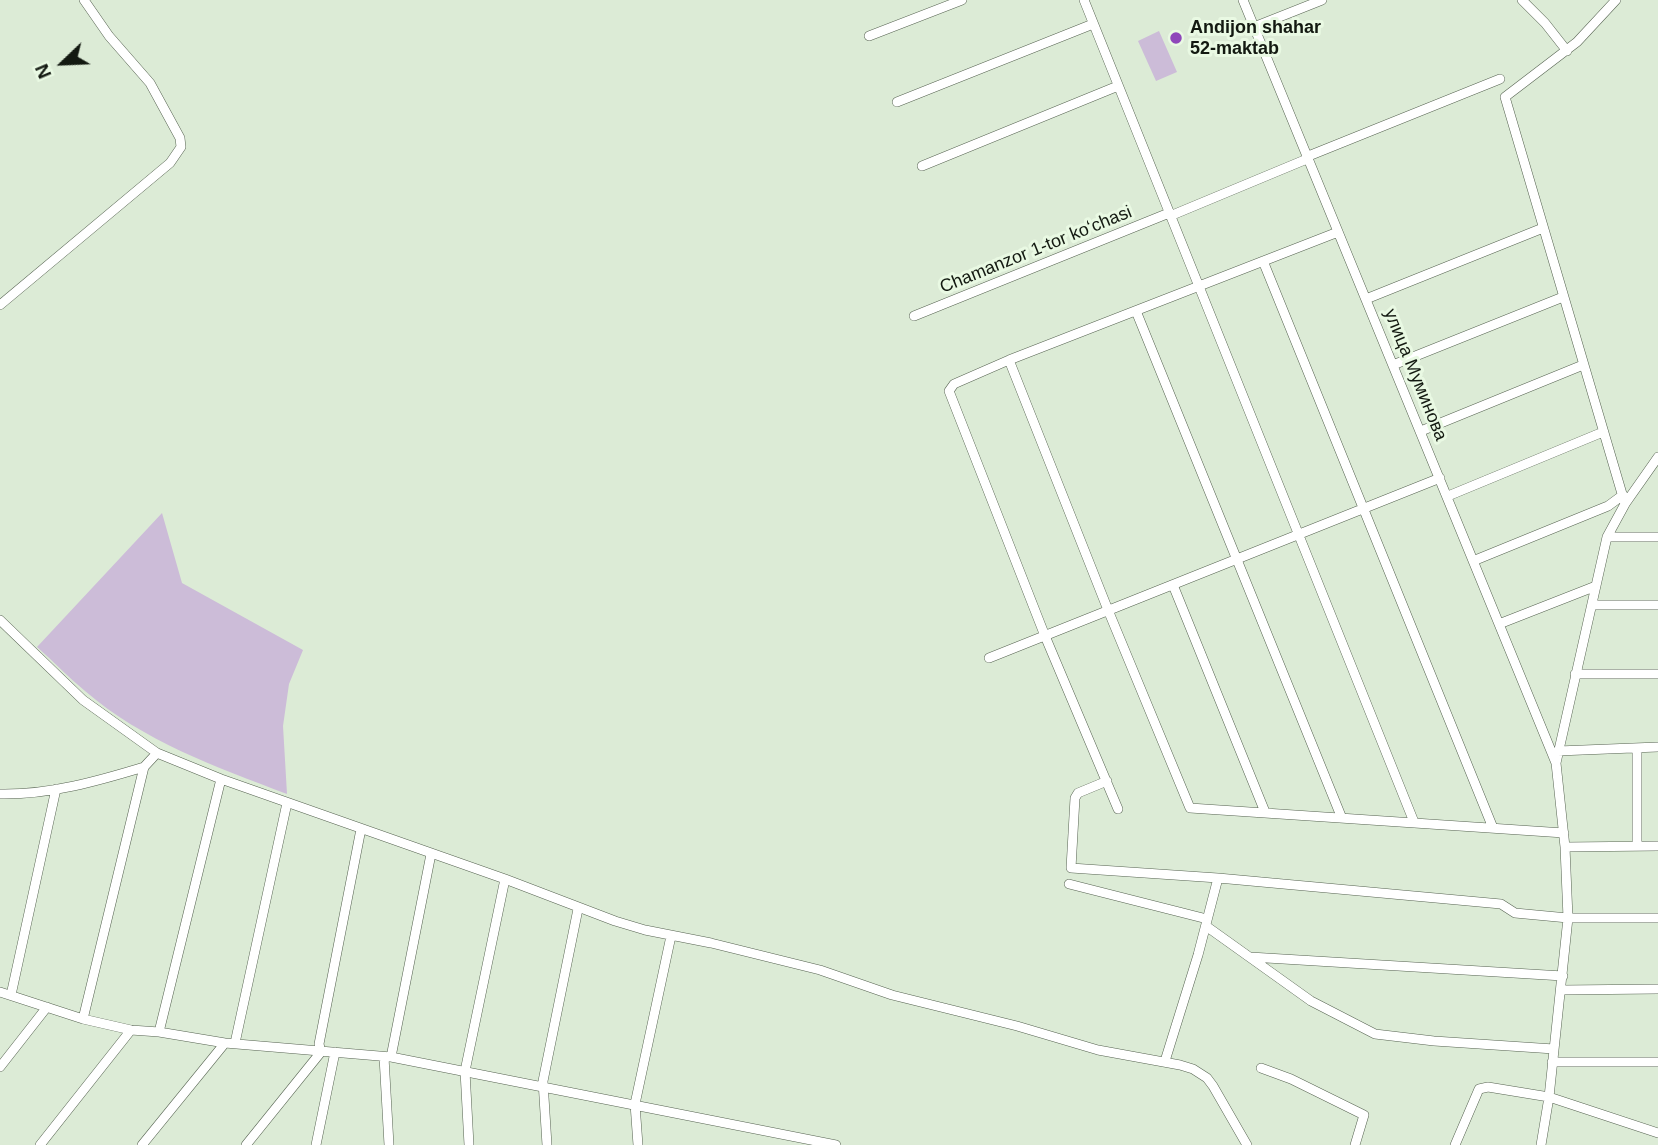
<!DOCTYPE html>
<html>
<head>
<meta charset="utf-8">
<style>
  body { margin:0 }
  #map { position:relative; width:1658px; height:1145px; overflow:hidden; background:#dcebd6; font-family:Helvetica,sans-serif }
  canvas { display:block }
  .north { position:absolute; left:28px; top:28px; width:70px; height:70px; -webkit-text-stroke:5px #e9f9e3; paint-order:stroke; rotate:247deg; font-size:19px; font-weight:700; line-height:28px; text-align:center; color:#131911 }
  .north::after { content:''; display:block; margin:auto; width:24px; height:32px; background:#131911; clip-path:polygon(50% 0,100% 100%,50% 72%,0 100%) }
</style>
</head>
<body>
<div id="map">
<canvas width="1658" height="1145"></canvas>
<div class="north">N</div>
</div>
<script>
const ctx = document.querySelector('canvas').getContext('2d');
ctx.lineJoin = 'round';
function paint(path, color) {
  ctx.fillStyle = color;
  ctx.fill(path, 'evenodd');
}
function stroke(path, color, width, dash) {
  ctx.strokeStyle = color;
  ctx.lineWidth = width;
  ctx.lineCap = dash ? 'butt' : 'round';
  ctx.setLineDash(dash || []);
  ctx.stroke(path);
}
function label(font, color, halo, rows, align = 'center') {
  ctx.font = font + ' Helvetica,sans-serif';
  ctx.lineWidth = 6;
  ctx.setLineDash([]);
  ctx.textBaseline = 'middle';
  ctx.strokeStyle = halo;
  ctx.fillStyle = color;
  for (const [text, x, y, turn = 0] of rows) {
    ctx.save();
    ctx.translate(x, y);
    ctx.rotate((+turn || 0) * Math.PI / 180);
    ctx.textAlign = isNaN(turn) ? turn : align;
    if (halo) ctx.strokeText(text, 0, 0);
    ctx.fillText(text, 0, 0);
    ctx.restore();
  }
}
const green = new Path2D(`
  M1159,31L1177,72L1156,81L1138,41Z
  M162,513L182,583L303,650L289,684L283,726L287,794C216,767 143,741 85,691C68,677 53,661 37,647Z`);
const minor = new Path2D(`
  M1084,0L1414,822
  M1243,0L1556,763
  M1522,0L1545,23L1567,51
  M1616,0L1577,42L1505,97L1625,504
  M1254,27L1322,0
  M869,36L962,0
  M897,102L1093,24
  M1306,157L1500,79
  M922,166L1118,86
  M1170,216L1307,159
  M1338,232L1009,360L1108,610L1190,808L1564,833
  M1263,261L1493,828
  M1366,299L1543,228
  M0,305L170,163L181,147L180,138L150,83L109,36L84,0
  M1136,311L1341,816
  M914,316L1169,213
  M1009,360L954,384L949,391L1045,636L1118,809
  M1393,365L1563,297
  M1421,431L1583,365
  M1448,496L1603,432
  M1607,537H1658
  M1473,561L1608,506L1623,495
  M1173,585L1265,812
  M1592,605H1658
  M0,620L83,700L157,753L221,779L505,879L615,921L645,930L711,943L820,970L892,995L1017,1026L1098,1050L1180,1065L1193,1069L1207,1078L1213,1086L1247,1145
  M1499,624L1596,586
  M989,658L1440,478
  M1575,674H1658
  M1558,751L1658,747
  M1107,781L1078,793L1075,798L1071,868L1218,878L1501,904L1515,913L1568,918H1658
  M0,794C49,795 98,781 144,767
  M1637,846V748
  M1565,847L1658,846
  M1069,884L1207,919
  M1206,926L1311,1001L1375,1034L1434,1041L1554,1049
  M1250,957L1563,976
  M1562,990L1658,989
  M0,992L83,1019L131,1030L159,1032L225,1043L391,1057L836,1145
  M11,995L56,789
  M83,1019L144,767L157,753
  M159,1032L221,779
  M235,1043L287,803
  M384,1057L389,1145
  M391,1057L431,854
  M1165,1061L1198,955L1218,878
  M1552,1062H1658
  M0,1067L47,1007
  M1261,1068L1291,1079L1364,1115L1355,1145
  M40,1145L131,1030
  M142,1145L225,1043
  M246,1145L321,1052L319,1044L361,829
  M316,1145L335,1052
  M469,1145L465,1071L505,879
  M547,1145L543,1081L578,909
  M638,1145L635,1104L671,936
  M1455,1145L1479,1089L1488,1087L1549,1097L1658,1133
  M1541,1145L1549,1097L1568,918L1565,847L1556,763L1607,537L1625,504L1658,457`);
const markers = [
  [1176,38,7,"#8f47ba"]
];
const poiNames = [
  ["Andijon shahar",1190,28],
  ["52-maktab",1190,49]
];
const streetNames = [
  ["Chamanzor 1-tor koʻchasi",1036,250,-22],
  ["улица Муминова",1415,375,68]
];
paint(green, '#ccbcd8');
stroke(minor, '#566351', 10);
stroke(minor, '#fff', 9);
for (const [x, y, r, color] of markers) {
  const dot = new Path2D();
  dot.arc(x, y, r, 0, 2 * Math.PI);
  ctx.fillStyle = color;
  ctx.fill(dot);
  stroke(dot, '#e9f9e3', 2.5);
}
label('bold 18px', '#131911', '#e9f9e3', poiNames, 'left');
label('18px', '#131911', '#e9f9e3', streetNames);
</script>
</body>
</html>
